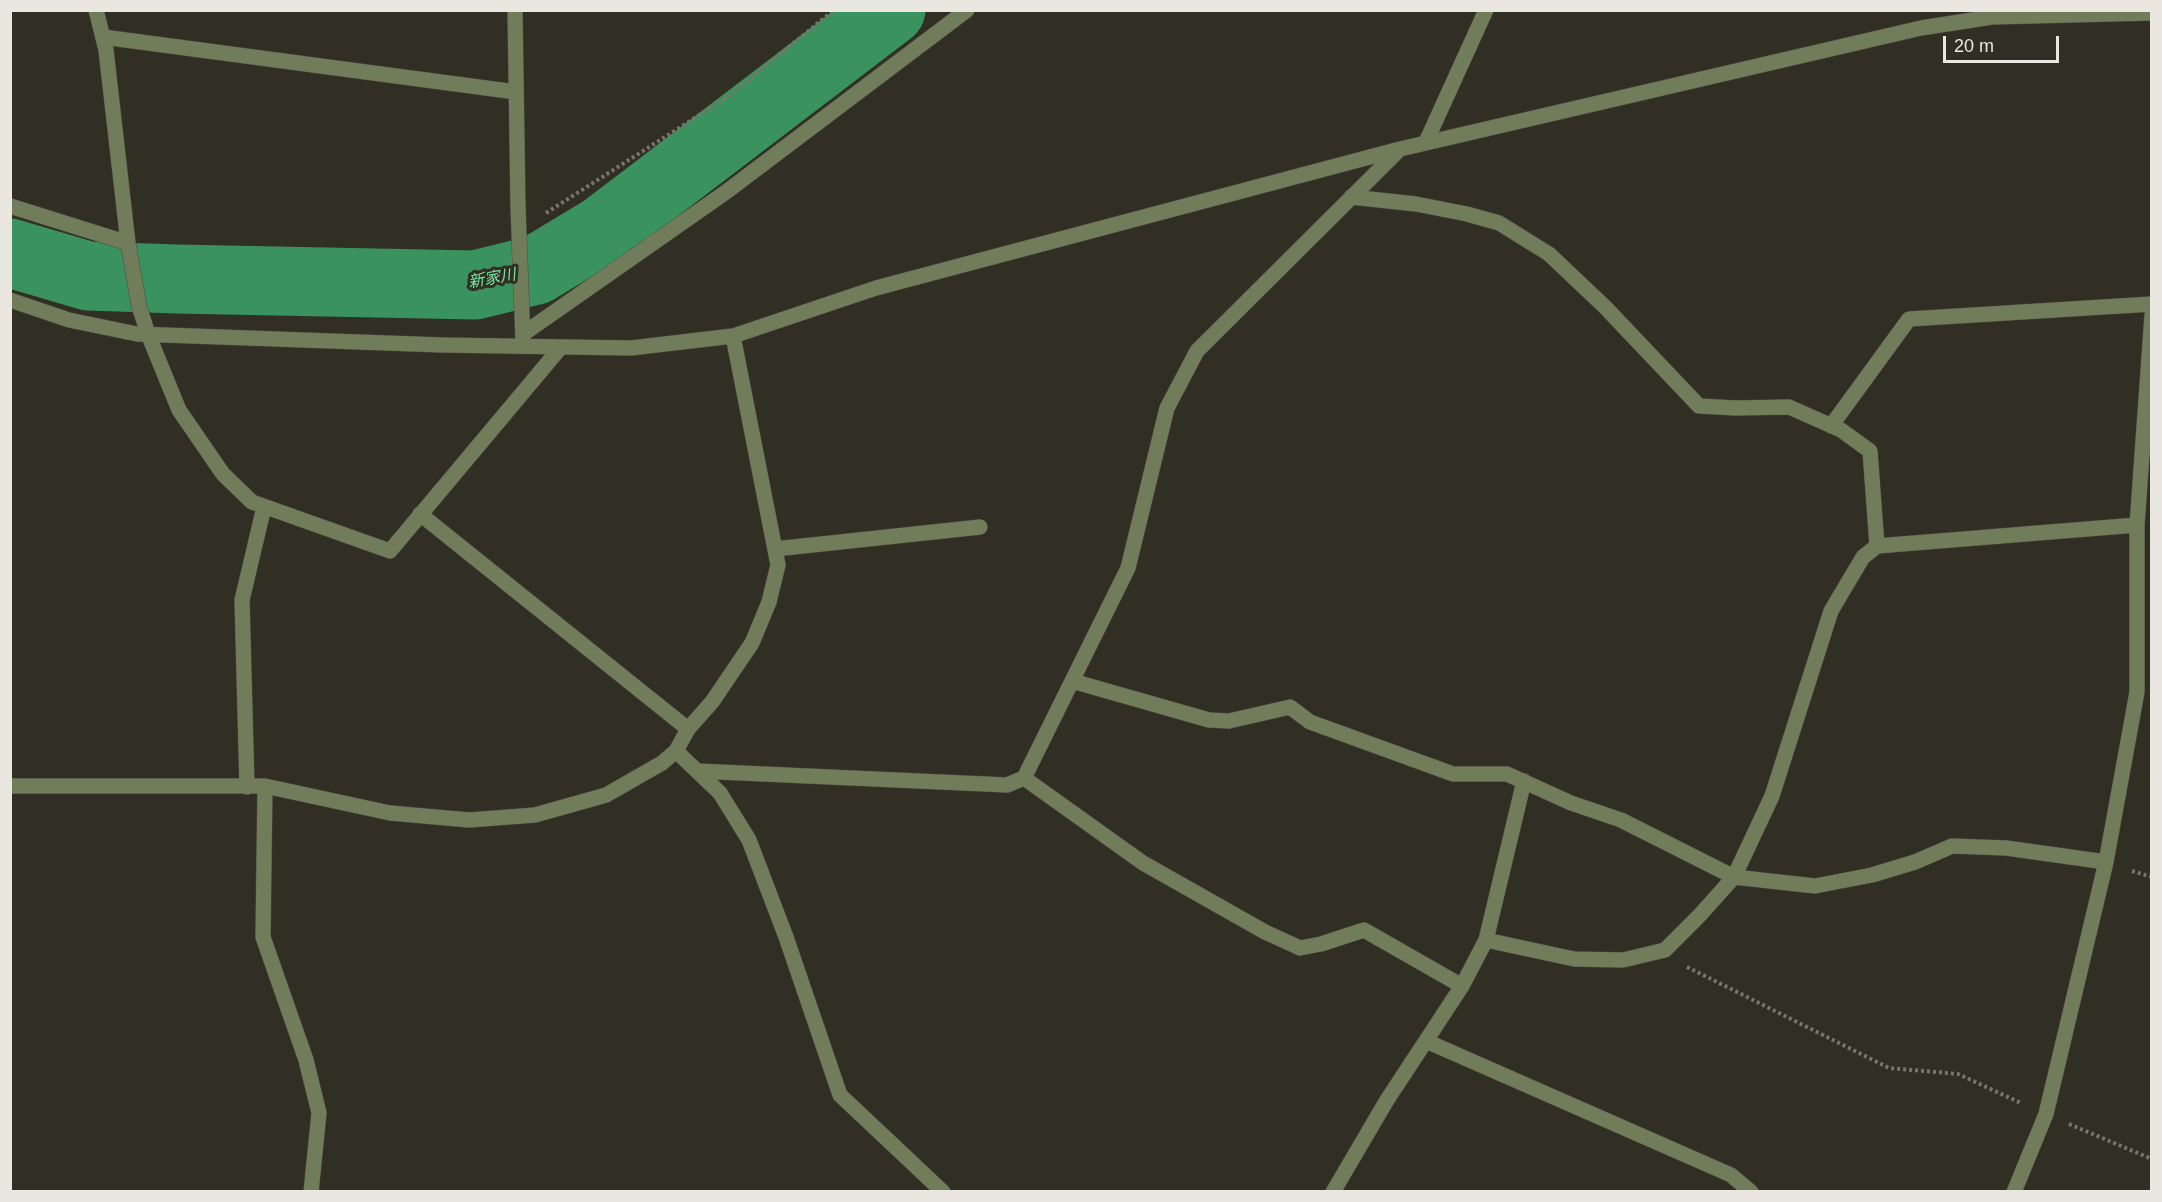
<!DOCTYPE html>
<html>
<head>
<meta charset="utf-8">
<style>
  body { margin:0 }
  #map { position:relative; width:2162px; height:1202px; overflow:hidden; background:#312e24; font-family:Arial,sans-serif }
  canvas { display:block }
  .frame { position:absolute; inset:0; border:12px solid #e9e7e0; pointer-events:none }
  .scale { position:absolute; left:1943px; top:36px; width:116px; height:27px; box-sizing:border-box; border:3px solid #e9e7e0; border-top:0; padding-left:8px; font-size:18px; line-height:21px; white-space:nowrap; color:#e9e7e0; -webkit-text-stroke:4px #312e24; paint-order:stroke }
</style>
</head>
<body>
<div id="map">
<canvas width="2162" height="1202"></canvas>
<div class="frame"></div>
<div class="scale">20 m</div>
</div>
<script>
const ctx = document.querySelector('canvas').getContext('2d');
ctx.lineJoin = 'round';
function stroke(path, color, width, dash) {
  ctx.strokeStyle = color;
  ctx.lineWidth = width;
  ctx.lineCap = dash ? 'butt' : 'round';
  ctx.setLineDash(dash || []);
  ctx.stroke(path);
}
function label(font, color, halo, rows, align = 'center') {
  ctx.font = font + ' Arial,"Noto Sans JP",sans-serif';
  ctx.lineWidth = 6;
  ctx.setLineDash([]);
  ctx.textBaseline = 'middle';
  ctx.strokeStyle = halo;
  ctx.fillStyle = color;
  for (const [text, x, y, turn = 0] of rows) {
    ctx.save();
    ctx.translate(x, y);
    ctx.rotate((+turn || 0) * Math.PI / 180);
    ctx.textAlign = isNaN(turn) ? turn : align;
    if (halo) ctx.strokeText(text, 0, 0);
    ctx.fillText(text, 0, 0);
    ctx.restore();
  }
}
const river = new Path2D(`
  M10,253L88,276L177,279L475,285L536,270L604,229L891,10`);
const path = new Path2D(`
  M546,213L729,96L834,10
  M2132,871L2152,877
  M1687,967L1889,1068L1958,1074L2021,1103
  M2069,1124L2152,1159`);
const minor = new Path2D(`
  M96,10L106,50L128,243L139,306L148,334L179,410L223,474L252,502L390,551L561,347
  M515,10L518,207L523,341
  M103,37L516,92
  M1426,142L1486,10
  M1351,197L1416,204L1467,214L1499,223L1549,254L1605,307L1699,406L1736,408L1789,407L1841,430L1870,451L1877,546
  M10,206L128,243
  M10,300L69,320L137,334L442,345L631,348L733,336L876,288L1400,149L1921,28L1992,17L2152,13
  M523,334L726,192L967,10
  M1831,426L1909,319L2152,304
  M420,514L688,729
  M775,549L980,527
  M1072,681L1209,720L1229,721L1290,707L1310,722L1453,774H1507L1571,803L1621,820L1734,877L1815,886L1872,875L1915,862L1952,846L2006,848L2106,862
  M676,751L720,793L749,840L786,937L840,1095L943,1192
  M697,771L1007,785L1024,778L1128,568L1167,408L1197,351L1399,150
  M1024,778L1143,863L1265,932L1300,948L1321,944L1364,930L1462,986
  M10,786H265L390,813L469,820L535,815L606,795L662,763L676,751L688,729L712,702L752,643L769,602L778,565L733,336
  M265,786L263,937L306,1060L319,1113L311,1192
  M247,787L242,600L264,507
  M1486,940L1574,959L1623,960L1665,950L1699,916L1734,877L1772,796L1831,611L1863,557L1877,546L2137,525
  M1426,1041L1731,1175L1751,1192
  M1333,1192L1387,1100L1462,986L1486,940L1524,781
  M2014,1192L2046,1114L2106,862L2137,692V525L2152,315`);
const waterNames = [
  ["新家川",492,279,-10]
];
stroke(river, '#3a925e', 69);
stroke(minor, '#4e4c42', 16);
stroke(path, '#77756c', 4, [3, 3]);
stroke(minor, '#717d5a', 15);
label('italic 16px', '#74e7a0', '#312e24', waterNames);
</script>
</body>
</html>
